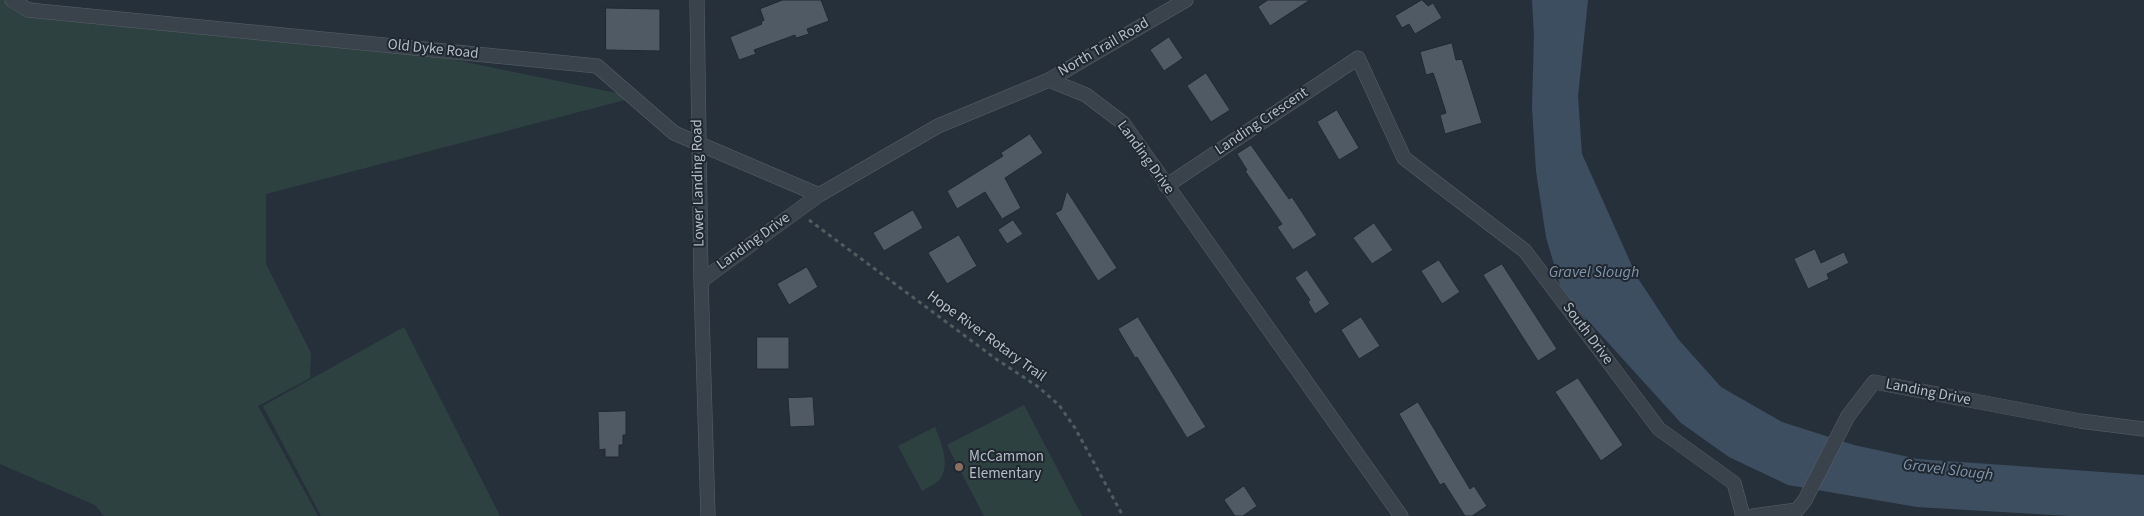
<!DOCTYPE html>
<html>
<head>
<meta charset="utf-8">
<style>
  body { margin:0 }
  canvas { display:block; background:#26303a }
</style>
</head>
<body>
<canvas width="2144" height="516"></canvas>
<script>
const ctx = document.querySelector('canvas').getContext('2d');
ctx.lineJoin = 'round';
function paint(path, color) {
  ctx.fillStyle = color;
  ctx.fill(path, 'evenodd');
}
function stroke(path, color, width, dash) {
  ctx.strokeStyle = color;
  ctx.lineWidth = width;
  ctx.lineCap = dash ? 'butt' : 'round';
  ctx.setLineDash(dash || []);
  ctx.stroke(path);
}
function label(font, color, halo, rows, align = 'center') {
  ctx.font = font + ' "Source Sans 3",sans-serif';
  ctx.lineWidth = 4;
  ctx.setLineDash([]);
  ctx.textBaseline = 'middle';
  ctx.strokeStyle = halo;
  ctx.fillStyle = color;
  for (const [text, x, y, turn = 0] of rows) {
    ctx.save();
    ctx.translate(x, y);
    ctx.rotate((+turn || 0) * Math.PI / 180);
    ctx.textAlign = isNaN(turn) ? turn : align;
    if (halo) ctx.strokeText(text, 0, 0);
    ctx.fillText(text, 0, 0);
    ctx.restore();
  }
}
const green = new Path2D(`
  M0,0H22L179,30L387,46L636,97L266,194V264L311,353L310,378L258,406L318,516H104L95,505L0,464Z
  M404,327L500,516H321L263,406Z
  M1024,405L1082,516H984L947,445Z
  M935,427C941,442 953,470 936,483C932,486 926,488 922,491L898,446Z`);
const water = new Path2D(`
  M1532,0H1588L1578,96L1582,154L1637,277L1678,339L1721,387L1782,422L1854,445L1918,459L2144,475V516H2070L1917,507L1788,485L1729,457L1681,423L1562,292L1546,237L1536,171L1532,107L1534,35Z`);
const building = new Path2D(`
  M783,0H821L829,21L807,29L809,34L796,38L795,35L754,50L756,54L739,60L730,37L762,24L761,22L764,20L760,9Z
  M1268,0H1310L1270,26L1258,7Z
  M1422,0L1428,6L1433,3L1442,18L1415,34L1409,24L1402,28L1395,16Z
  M606,8L660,9V51L606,50Z
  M1169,37L1183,58L1164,71L1150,50Z
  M1452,43L1456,60L1462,59L1482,123L1445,134L1440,115L1446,113L1437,84L1433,73L1426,75L1420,52Z
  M1206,73L1230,110L1211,122L1187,86Z
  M1337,110L1359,148L1339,160L1317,122Z
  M1030,134L1043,153L1005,178L1021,208L1002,219L985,192L957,209L947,191L1003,156L1001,153Z
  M1251,145L1289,199L1292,197L1317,235L1293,250L1277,227L1282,224L1245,171L1247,170L1237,154Z
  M1067,191L1117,268L1098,281L1055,213L1061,210Z
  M913,210L923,228L884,251L873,233Z
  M1013,220L1023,234L1007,244L998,230Z
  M1374,223L1393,250L1372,264L1353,238Z
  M959,235L977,266L947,284L928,253Z
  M1815,249L1821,263L1844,252L1849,263L1827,274L1829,279L1808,289L1794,259Z
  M1439,260L1460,292L1442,304L1421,271Z
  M1502,264L1557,349L1538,361L1483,275Z
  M807,267L818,287L789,305L777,284Z
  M1307,270L1330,304L1315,314L1308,302L1310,300L1295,278Z
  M1138,317L1206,427L1187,438L1137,357L1135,358L1118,329Z
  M1361,317L1380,346L1359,359L1341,330Z
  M757,337H789V369H757Z
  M1578,378L1623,445L1601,461L1555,392Z
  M813,397L815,426L790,427L788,398Z
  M1418,402L1470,489L1474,486L1487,506L1472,516H1465L1444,483L1440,485L1399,414Z
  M626,411V435H623V445H619V457H605V449L599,450L598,412Z
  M1244,486L1257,506L1243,516H1235L1224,500Z`);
const path = new Path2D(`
  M809,220L996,359L1037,386L1059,405L1075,428L1123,516`);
const street = new Path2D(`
  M12,0L28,10L597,66L674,133L819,195
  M697,0L701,281L708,516
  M1049,80L1086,95L1123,123L1401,516
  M1166,186L1358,58L1404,158L1525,251L1659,429L1734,483L1743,516
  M701,281L819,195L938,126L1049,80L1186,0
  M1753,516L1797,510L1805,500L1848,416L1874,382L2080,421L2144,429`);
const markers = [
  [959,467,5,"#8d6e63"]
];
const streetNames = [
  ["North Trail Road",1104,48,-30],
  ["Old Dyke Road",433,50,6],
  ["Landing Crescent",1262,122,-34],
  ["Landing Drive",1145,158,54],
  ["Lower Landing Road",699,183,-91],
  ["Landing Drive",754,242,-36],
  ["South Drive",1587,334,53],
  ["Hope River Rotary Trail",986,337,36],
  ["Landing Drive",1928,393,11]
];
const poiNames = [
  ["McCammon",969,458],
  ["Elementary",969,475]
];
const waterNames = [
  ["Gravel Slough",1594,273],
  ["Gravel Slough",1948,471,7]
];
paint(green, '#2e4141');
paint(water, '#3e4e61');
paint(building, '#505a65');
stroke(building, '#212932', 1);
stroke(street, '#586069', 15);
stroke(path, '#4d5e5f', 3, [4, 4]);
stroke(street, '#3a424b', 14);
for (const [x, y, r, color] of markers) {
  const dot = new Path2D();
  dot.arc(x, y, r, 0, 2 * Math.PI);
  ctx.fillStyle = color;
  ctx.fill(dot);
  stroke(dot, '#1f2730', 2);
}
label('15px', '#b6bdc6', '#1f2730', streetNames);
label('15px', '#b6bdc6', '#1f2730', poiNames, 'left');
label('italic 16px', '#8194aa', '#1f2730', waterNames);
</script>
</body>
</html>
